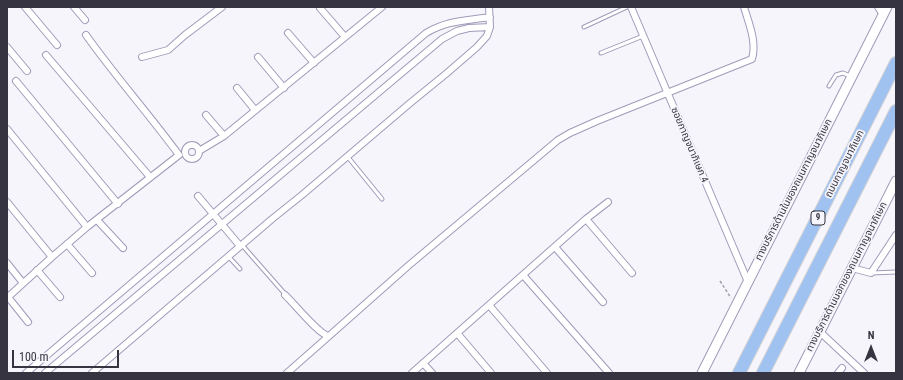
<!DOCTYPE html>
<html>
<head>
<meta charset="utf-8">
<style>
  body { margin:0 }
  #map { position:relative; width:903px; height:380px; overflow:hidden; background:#f5f5fb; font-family:"Roboto Condensed",sans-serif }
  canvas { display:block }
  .frame { position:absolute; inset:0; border:8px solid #363440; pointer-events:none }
  .north { position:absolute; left:851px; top:328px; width:40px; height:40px; -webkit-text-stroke:3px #f5f5fb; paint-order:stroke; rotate:0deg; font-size:11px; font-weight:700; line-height:16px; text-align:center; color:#363440 }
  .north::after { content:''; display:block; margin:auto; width:14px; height:18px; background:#363440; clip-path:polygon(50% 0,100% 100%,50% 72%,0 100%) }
  .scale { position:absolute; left:12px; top:350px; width:107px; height:18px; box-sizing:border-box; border:2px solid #363440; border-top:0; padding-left:5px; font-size:12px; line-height:14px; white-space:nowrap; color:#363440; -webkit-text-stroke:3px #f5f5fb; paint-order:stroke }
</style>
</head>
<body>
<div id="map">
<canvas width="903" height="380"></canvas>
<div class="frame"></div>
<div class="north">N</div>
<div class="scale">100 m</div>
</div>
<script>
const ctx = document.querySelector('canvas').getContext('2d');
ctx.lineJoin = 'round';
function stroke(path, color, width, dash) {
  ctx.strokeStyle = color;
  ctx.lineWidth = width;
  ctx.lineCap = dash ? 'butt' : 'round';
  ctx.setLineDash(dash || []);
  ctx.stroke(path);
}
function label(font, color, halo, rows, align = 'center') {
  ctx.font = font + ' "Roboto Condensed","Noto Sans Thai",sans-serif';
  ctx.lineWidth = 3.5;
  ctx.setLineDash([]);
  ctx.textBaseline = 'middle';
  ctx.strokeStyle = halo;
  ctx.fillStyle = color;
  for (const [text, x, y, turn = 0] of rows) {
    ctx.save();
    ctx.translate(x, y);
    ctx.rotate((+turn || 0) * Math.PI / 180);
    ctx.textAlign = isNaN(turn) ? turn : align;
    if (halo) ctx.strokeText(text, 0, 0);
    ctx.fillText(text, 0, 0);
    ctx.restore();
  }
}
const path = new Path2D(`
  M720,281L731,298`);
const service = new Path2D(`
  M584,27L627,7
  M601,53L643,36
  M829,86L836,75L843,73L850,76
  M347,156L382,199
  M242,245L285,294
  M228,256L240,269
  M872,273L896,272`);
const minor = new Path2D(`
  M25,7L57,45
  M74,7L85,20
  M631,7L748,282
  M878,7L883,15
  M320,8L345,37
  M288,33L314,63
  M7,47L27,71
  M46,55L150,177
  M142,57L168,50L185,35L222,7
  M258,57L284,88
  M16,81L118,204
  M237,88L255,110
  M206,115L224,136
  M7,129L87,227
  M185 152a7 7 0 1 1 14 0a7 7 0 1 1-14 0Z
  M199,151L224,136L382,7
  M198,196L240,246
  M7,202L52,257
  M586,219L632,273
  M97,220L123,248
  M67,244L92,273
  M555,247L603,302
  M7,263L23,283
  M852,268L871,273L896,235
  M37,270L60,297
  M523,275L609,373
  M285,295C294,303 319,335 329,336L408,266L558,140L570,133L597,121L752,59C757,42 749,24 744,7
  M8,297L28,322
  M7,298L52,257L87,227L179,155C149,114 115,76 86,35
  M489,305L547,373
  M820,332L864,373
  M457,333L491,373
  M423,363L432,373
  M26,373L426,33C448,20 465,21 490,17
  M45,373L442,39L457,31L469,28L490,27
  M92,373L272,219L302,195L409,104L447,73L477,47L487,36L490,27L489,7
  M287,373L329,336
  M412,373L586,219L608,202
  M838,373L842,368`);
const secondary = new Path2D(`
  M702,373L887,7
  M799,373L896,181`);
const motorway = new Path2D(`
  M739,373L896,63
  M763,373L896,111`);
const shields = [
  [818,218,14]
];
const shieldNames = [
  ["9",818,218]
];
const streetNames = [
  ["ซอยกาญจนาภิเษก 4",689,145,67],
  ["ถนนกาญจนาภิเษก",845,164,-63],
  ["ทางบริการด้านในของถนนกาญจนาภิเษก",794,190,-63],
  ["ทางบริการด้านนอกของถนนกาญจนาภิเษก",847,277,-63]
];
stroke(service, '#9f9bb9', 5);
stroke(minor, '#9f9bb9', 8);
stroke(secondary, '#9f9bb9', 11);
stroke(motorway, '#d3d2d5', 14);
stroke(path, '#a1a0a8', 1.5, [3, 2]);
stroke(service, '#fff', 3);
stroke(minor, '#fff', 6);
stroke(secondary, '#fff', 9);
stroke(motorway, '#a0c2f0', 12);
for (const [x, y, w] of shields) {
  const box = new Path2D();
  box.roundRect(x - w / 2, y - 7, w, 14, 3);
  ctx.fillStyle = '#f5f5fb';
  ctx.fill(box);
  stroke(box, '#363440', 1);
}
label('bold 9px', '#363440', null, shieldNames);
label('10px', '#363440', '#f5f5fb', streetNames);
</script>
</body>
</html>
